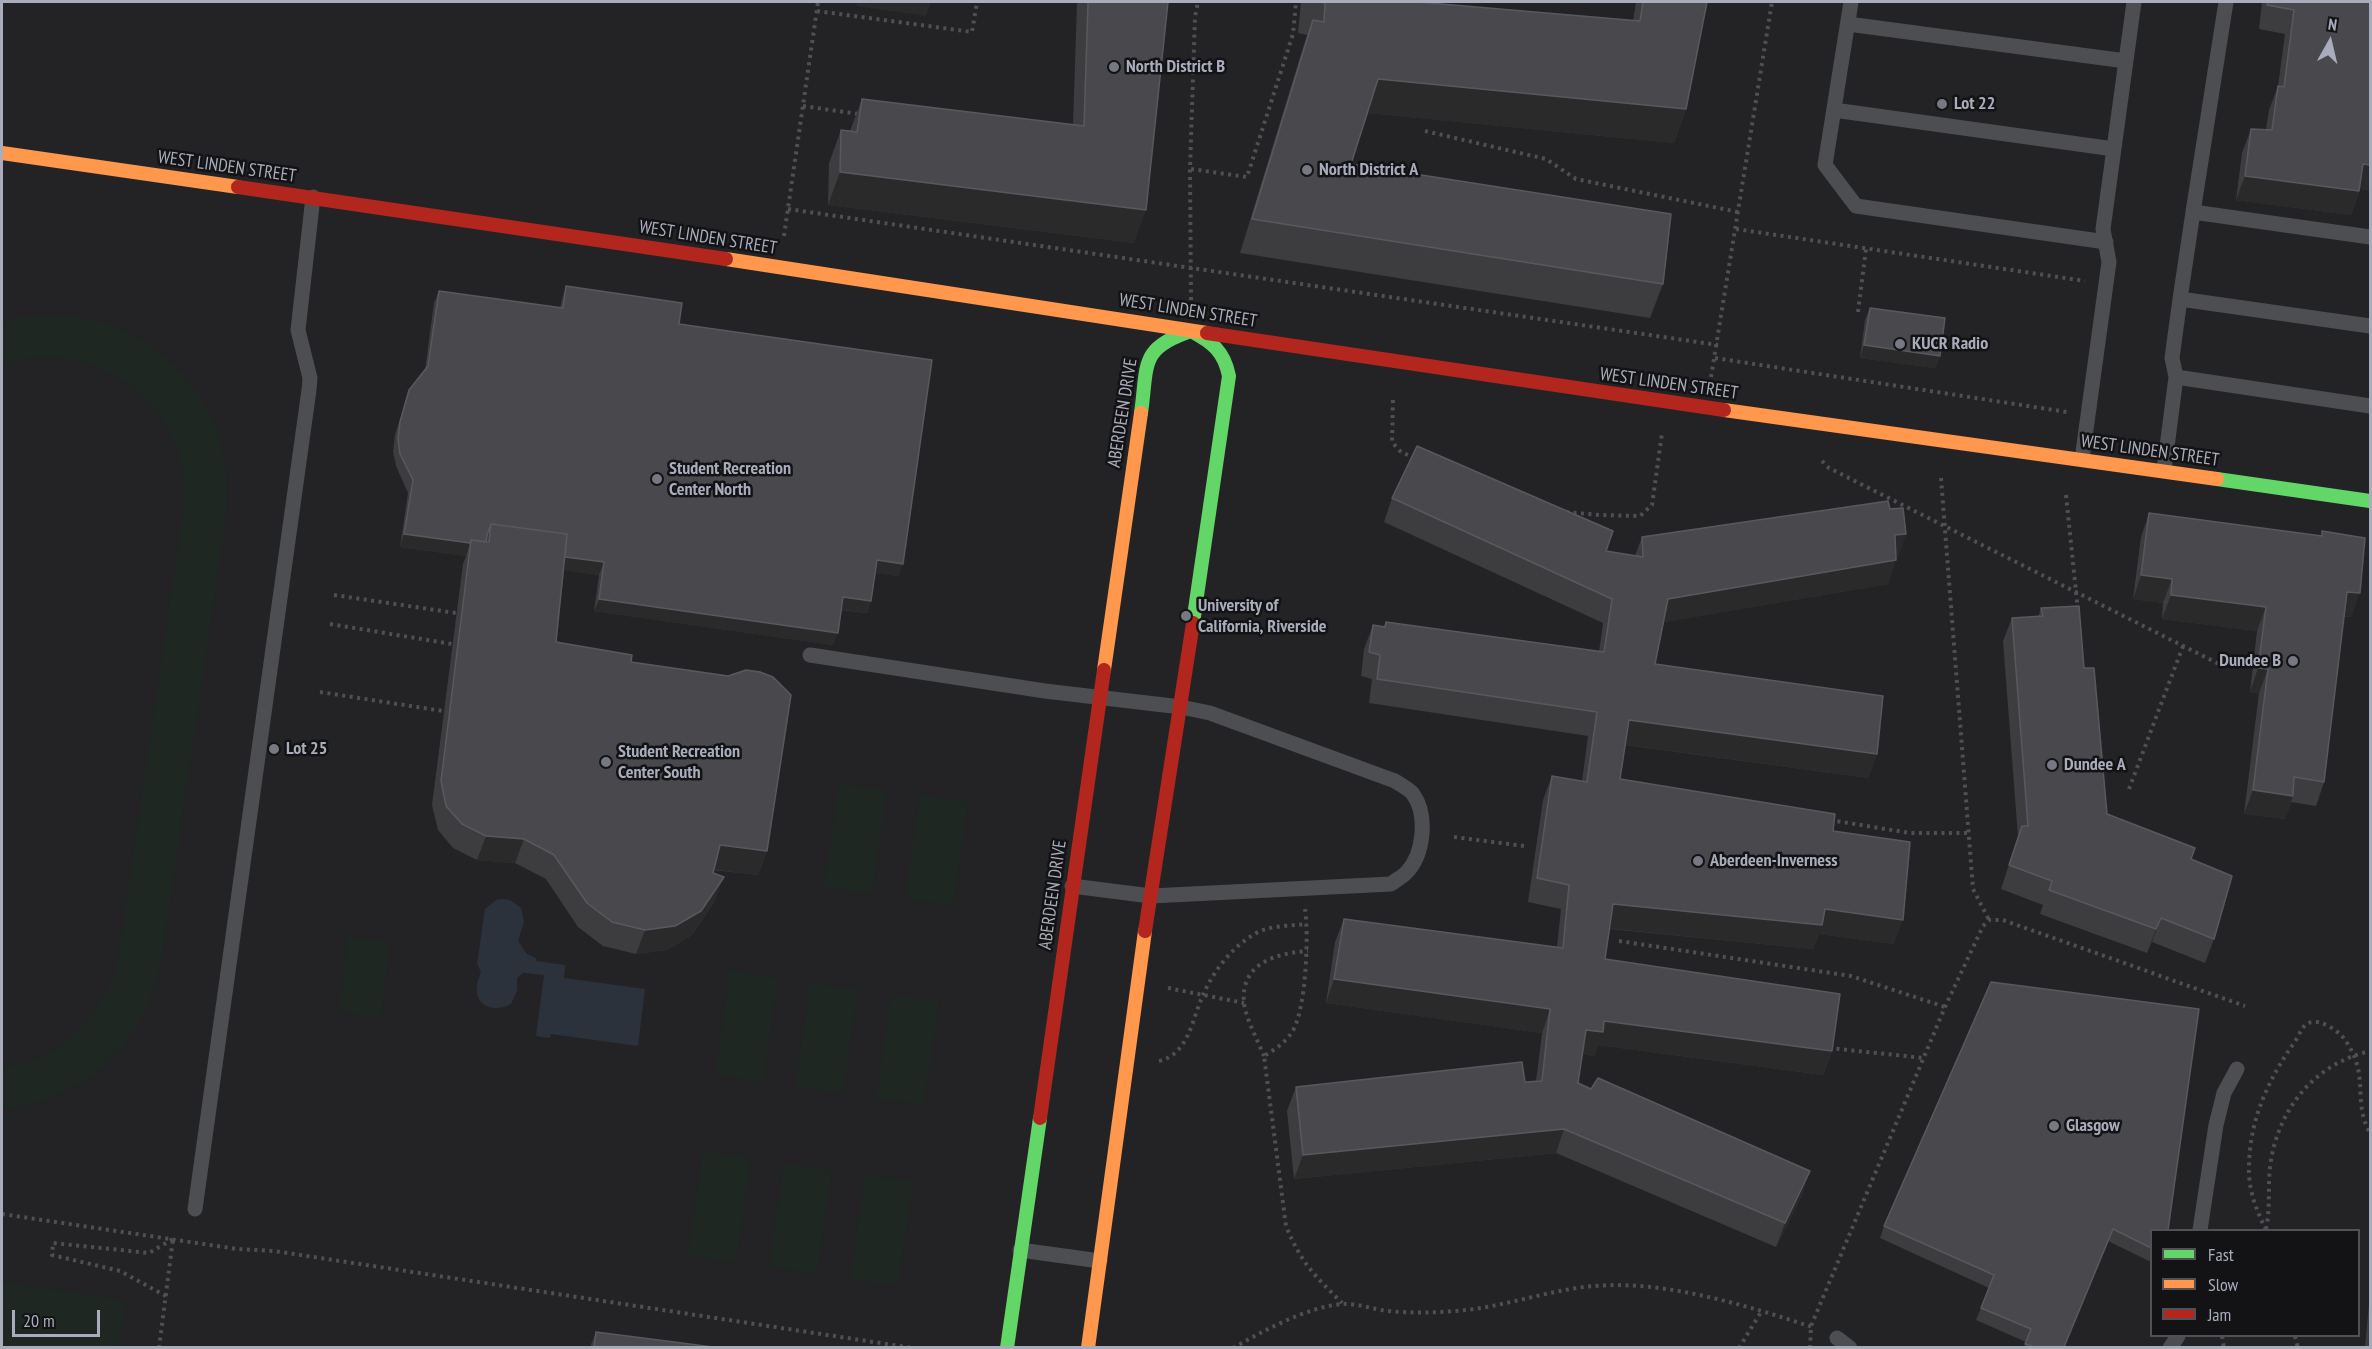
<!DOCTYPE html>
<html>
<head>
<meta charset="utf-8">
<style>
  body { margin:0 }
  #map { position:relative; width:2372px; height:1349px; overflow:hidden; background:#191919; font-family:"PT Sans Narrow",sans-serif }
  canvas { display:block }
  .frame { position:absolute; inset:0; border:3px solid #a9adbb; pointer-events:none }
  .legend { position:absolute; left:2150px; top:1229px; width:210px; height:108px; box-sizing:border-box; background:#131315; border:2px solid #4f5157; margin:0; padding:8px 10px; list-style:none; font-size:18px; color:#a9adbb }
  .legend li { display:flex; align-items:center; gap:12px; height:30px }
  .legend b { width:30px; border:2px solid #4f5157 }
  .north { position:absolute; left:2300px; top:12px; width:60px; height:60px; -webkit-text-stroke:4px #131315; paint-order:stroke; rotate:8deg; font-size:16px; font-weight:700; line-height:24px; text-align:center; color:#a9adbb }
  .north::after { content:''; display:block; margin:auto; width:21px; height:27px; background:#a9adbb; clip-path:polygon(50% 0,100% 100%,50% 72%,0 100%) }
  .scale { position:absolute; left:12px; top:1310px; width:88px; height:27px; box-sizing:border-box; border:3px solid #a9adbb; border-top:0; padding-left:8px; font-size:18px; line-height:21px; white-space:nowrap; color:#a9adbb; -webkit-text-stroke:4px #131315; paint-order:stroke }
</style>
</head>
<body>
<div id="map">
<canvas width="2372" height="1349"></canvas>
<div class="frame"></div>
<ul class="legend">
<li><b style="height:8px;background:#63d668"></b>Fast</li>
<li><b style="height:8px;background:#ff974d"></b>Slow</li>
<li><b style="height:8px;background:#b3261e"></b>Jam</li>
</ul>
<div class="north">N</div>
<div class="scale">20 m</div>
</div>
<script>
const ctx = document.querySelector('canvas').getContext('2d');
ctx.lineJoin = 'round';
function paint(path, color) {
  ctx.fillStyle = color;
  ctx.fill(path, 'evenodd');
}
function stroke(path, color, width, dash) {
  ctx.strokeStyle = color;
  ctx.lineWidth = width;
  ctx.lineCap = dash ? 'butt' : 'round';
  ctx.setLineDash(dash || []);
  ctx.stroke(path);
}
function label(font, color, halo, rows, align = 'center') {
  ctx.font = font + ' "PT Sans Narrow",sans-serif';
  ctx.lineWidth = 5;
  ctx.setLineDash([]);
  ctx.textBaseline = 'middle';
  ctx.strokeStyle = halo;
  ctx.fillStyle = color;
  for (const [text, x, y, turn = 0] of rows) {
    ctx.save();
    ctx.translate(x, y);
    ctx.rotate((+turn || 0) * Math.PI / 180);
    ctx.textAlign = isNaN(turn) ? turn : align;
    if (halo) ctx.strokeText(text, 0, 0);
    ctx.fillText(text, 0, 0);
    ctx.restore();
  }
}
const built = new Path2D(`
  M2,2H2370V1347L2,1348ZM2152,1230H2358V1336H2152Z`);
const green = new Path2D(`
  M47,315C65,316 83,317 101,322C164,340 215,398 225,462C228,481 227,499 226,517L162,958C144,1042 90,1101 2,1109V1067C57,1061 96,1022 116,973L183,511C185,490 184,469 177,448C153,379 70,338 2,366V322L19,317Z
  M839,784L887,790L872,894L824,888Z
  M920,795L968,802L953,906L905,899Z
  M348,937L390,942L381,1018L339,1013Z
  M730,971L778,978L763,1082L715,1075Z
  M810,983L858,990L843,1094L795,1087Z
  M891,995L939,1001L924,1105L876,1099Z
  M703,1151L751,1159L736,1263L688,1255Z
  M784,1163L832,1170L817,1274L769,1267Z
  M865,1175L913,1182L898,1286L850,1279Z
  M2,1282L126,1300L119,1347H2Z`);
const water = new Path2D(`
  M503,899L510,900L521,908L524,922L518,941L527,954L536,958V961L565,965L564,978L645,989L638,1046L551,1034L550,1038L536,1036L544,975L523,973L517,978V991L511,1004C496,1013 474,1007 477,986C477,981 480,977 481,972L477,964L485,909L496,900Z`);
const path = new Path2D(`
  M817,11L972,32L977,2
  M803,106L859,114
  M1425,131L1546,159L1576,179L1738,212
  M1191,169L1247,177L1293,34L1296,2
  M788,209L1718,345
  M1736,229L2085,281
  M784,236L818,2
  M1191,300L1190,169L1195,17L1198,2
  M1858,312L1866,249
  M1715,358L2067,412
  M1711,377L1772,2
  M1393,400L1392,442L1401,452L1415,458
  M1822,461L1829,468L2223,666
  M1941,478L1973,889L1989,920
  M2066,495L2078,611
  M1566,512L1599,515L1640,516L1652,505L1662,433
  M334,595L456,613
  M330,624L452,644
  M320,692L443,711
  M2129,789L2183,646
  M1830,820L1910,833H1970
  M1454,837L1524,846
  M1305,909C1309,936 1306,1011 1292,1032C1285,1043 1274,1050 1264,1056L1286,1226C1301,1263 1315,1276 1342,1303
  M1619,941L1851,976L1945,1007
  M1168,988L1244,1003
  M1829,1048L1924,1058
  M1264,1056C1258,1041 1246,1019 1244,1003C1240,963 1277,953 1308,951
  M1159,1061C1189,1054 1192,1019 1203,995C1213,972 1231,948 1253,935C1268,925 1289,926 1307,924
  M2,1214L237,1249L274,1251L913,1348
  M2266,1229C2271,1206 2267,1183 2271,1160C2280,1106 2317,1063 2370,1051
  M2266,1230C2256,1209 2248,1190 2249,1165C2250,1118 2269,1078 2296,1040C2301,1032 2303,1022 2314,1022C2323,1021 2336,1030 2342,1036C2372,1074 2351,1099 2370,1133
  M166,1296L120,1271L52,1255L53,1243L149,1253L173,1239
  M2222,1336L2224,1348
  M2295,1336L2298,1348
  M159,1348L173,1239
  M1233,1348C1263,1331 1307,1307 1342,1304C1356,1303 1373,1309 1387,1311C1410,1313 1432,1313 1455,1311C1502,1308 1547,1290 1594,1286C1663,1280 1746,1305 1812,1327
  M1739,1348L1761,1312
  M1810,1348L1811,1326L1945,1007L1983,926L1989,920H2003L2245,1006`);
const lane = new Path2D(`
  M1851,2L1825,165L1856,206L2106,242
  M1848,24L2126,61
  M1834,110L2114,149
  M2193,212L2226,2
  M2180,299L2193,212L2370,237
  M2176,377L2370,406
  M2082,459L2109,262L2103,229L2134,2
  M2164,470L2176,377L2172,358L2180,299L2370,326
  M810,655L1045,691L1181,707L1210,713L1395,781C1401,785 1409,789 1413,794C1428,815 1424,855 1406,873C1402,877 1396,880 1391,884L1151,896L1072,886
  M195,1209L309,390L310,378L298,330L313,197
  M2200,1230L2216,1125L2224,1093L2237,1069
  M1020,1250L1100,1261
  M1837,1338L1850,1348
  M2170,1348L2178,1336`);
const fast = new Path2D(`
  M1141,413C1148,365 1139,348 1191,331C1212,342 1224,351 1229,376L1193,623
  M2217,479L2370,501
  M1007,1348L1040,1118`);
const slow = new Path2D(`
  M2,153L238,187
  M726,259L1207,333
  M1724,410L2217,479
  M1104,670L1141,413
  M1088,1348L1145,931`);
const jam = new Path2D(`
  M238,187L726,259
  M1207,333L1724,410
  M1145,931L1193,623
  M1040,1118L1104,670`);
const wall = new Path2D(`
  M1077,2H1168L1134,243L828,205L829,163L841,130L850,131L862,99L1073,125Z
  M1301,2H1418L1633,21L1636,2H1707L1686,109L1674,143L1368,113L1351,164L1663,284L1650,318L1240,253L1301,54L1307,35L1298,33Z
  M2262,2H2370V190L2360,189L2351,215L2236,200L2242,153L2251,129H2266L2269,110L2278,86L2285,34L2259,29Z
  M566,286L679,324L899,576L875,573L871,601L867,613L841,610L833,645L594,611L599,575L564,570L556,642L631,662L767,851L758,875L714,870L713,873L715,901L692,935L667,950L636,954L603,946L578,927L546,879L515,863L477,860L453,848L438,830L432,805L463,564L466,556L400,547L408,493L396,466L393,451L395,435L409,390L425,370L434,303L439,291L560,308L562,299Z
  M1870,308L1940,356L1935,368L1860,358L1865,320Z
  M1392,498L1606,551L1635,556L1642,537L1898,558H1896L1888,584L1664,622L1655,664L1877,754L1868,778L1625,745L1620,779L1833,831L1894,944L1819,934L1813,949L1610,929L1605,959L1832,1051L1823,1075L1598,1045L1594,1056L1582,1054L1578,1083L1802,1195L1776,1247L1556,1153L1294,1179L1287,1111L1296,1087L1525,1082L1536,1081L1542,1033L1326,1003L1335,942L1344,919L1557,947L1561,909L1528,902L1543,800L1552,776L1582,781L1588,736L1369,703L1372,679L1361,676L1364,649L1373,625L1384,627L1386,622L1599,652L1603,623L1384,522Z
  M2149,513L2321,536L2322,531L2351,617H2344L2324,782L2316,806L2291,802L2285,819L2244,814L2259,693L2250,692L2257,631L2162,619L2163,603L2133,599L2141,537Z
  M2041,608L2084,668L2107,814L2191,859L2214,939L2205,963L2152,942L2147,953L2040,914L2043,905L2001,889L2018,837L2003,641L2012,618L2038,617Z
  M1991,982L2151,1230V1262L2108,1241L2064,1347H2024L2026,1342L1976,1320L1989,1288L1880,1238L1884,1226Z
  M2370,1293V1347H2365Z
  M596,1332L713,1347H590Z`);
const shadedWall = new Path2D(`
  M858,2H931L926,16L856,6Z
  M1378,79L1686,109L1674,143L1366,113Z
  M2363,164L2370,165V190L2354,188Z
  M840,172L1146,210L1134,243L828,205Z
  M2245,176L2359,191L2351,215L2236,200Z
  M1864,345L1940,356L1935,368L1860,358Z
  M404,534L470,543L466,556L400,547Z
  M1906,534L1898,558L1886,559L1895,535Z
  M561,556L604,562L599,575L557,569Z
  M877,560L903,564L899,576L872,573Z
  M1896,560L1888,584L1659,623L1668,599Z
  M2141,575L2172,579L2163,603L2133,599Z
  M2347,592L2360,593L2351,617L2338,616Z
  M2171,595L2266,607L2257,631L2162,619Z
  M843,597L871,601L867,613L838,609Z
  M599,599L838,633L833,645L594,611Z
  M2258,668L2268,669L2259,693L2250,692Z
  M1629,720L1877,754L1868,778L1620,744Z
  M2253,790L2293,796L2285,819L2244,814Z
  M486,836L524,839L515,863L477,860Z
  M720,845L767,851L758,875L711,869Z
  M724,877L715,901L692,935L667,950L636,954L645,930Z
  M1613,904L1825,909L1903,920L1894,944L1819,934L1813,949L1605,928Z
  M2161,918L2152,942L2147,953L2156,929Z
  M1334,979L1550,1009L1542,1033L1326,1003Z
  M1604,1021L1832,1051L1823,1075L1598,1045L1594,1056L1577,1054L1586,1030Z
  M1564,1129L1556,1153L1294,1179L1303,1155Z
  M1810,1171L1802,1195L1776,1247L1785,1223Z`);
const building = new Path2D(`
  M1088,2H1168L1146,210L840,172L841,130L857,132L862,99L1084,126Z
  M1320,2H1418L1640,21L1643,2H1707L1686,109L1378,79L1351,164L1671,214L1663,284L1252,219L1313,20L1324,22L1325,3Z
  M2268,2H2370V165L2363,164L2359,191L2245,176L2251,129L2272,130L2278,86L2284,87L2294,10L2267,5Z
  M566,286L682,303L679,324L932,360L903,564L877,560L871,601L843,597L838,633L599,599L604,562L565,557L567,534L491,524L487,535L486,542L471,540L470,543L404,534L413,480L400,454L398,439L400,422L409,390L428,366L439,291L563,308Z
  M1870,308L1945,318L1940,356L1864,345Z
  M1417,446L1613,531L1606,551L1643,557L1642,537L1888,501L1890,509L1903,508L1906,534L1895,535L1896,560L1668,599L1655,664L1883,696L1877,754L1629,720L1620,779L1835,814L1833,831L1910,842L1903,920L1825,909L1822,925L1613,904L1605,959L1840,994L1832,1051L1604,1021L1603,1032L1586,1030L1578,1083L1591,1089L1598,1078L1810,1171L1785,1223L1564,1129L1303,1155L1296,1087L1522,1062L1525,1082L1542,1081L1550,1009L1334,979L1344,919L1563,948L1569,885L1537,878L1552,776L1587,782L1597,712L1377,679L1380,655L1369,652L1373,625L1385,627L1386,622L1604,652L1612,599L1392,498Z
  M2149,513L2322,536V531L2365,538L2360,593L2347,592L2324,782L2294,777L2293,796L2253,790L2268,669L2258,668L2266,607L2171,595L2172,579L2141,575Z
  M491,524L567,534L556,642L632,655L631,662L728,676L746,670L760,672L773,677L791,695L767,851L720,845L713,873L724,877L701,911L675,926L645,930L612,922L587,903L554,855L524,839L486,836L462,824L446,806L441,781L471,540L489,542Z
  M2079,606L2084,668H2094L2107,814L2195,848L2191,859L2232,876L2214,939L2161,918L2156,929L2049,890L2052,881L2009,865L2022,826H2028L2012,618L2043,616L2041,608Z
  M1991,982L2199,1009L2168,1230H2151V1248L2113,1229L2064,1347H2035L2025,1344L2031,1329L1981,1308L1994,1275L1884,1226Z
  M596,1332L713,1347H594Z`);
const markers = [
  [1114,67,6,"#777982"],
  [1942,104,6,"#777982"],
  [1307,170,6,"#777982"],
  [1900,344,6,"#777982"],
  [657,479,6,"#777982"],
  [1186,616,6,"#777982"],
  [2293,661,6,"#777982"],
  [274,749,6,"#777982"],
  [606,762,6,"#777982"],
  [2052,765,6,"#777982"],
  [1698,861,6,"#777982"],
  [2054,1126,6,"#777982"]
];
const poiNames = [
  ["North District B",1126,67],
  ["Lot 22",1954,104],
  ["North District A",1319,170],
  ["KUCR Radio",1912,344],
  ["Student Recreation",669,469],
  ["Center North",669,490],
  ["University of",1198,606],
  ["California, Riverside",1198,627],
  ["Dundee B",2281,661,"right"],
  ["Lot 25",286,749],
  ["Student Recreation",618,752],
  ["Center South",618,773],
  ["Dundee A",2064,765],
  ["Aberdeen-Inverness",1710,861],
  ["Glasgow",2066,1126]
];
const streetNames = [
  ["WEST LINDEN STREET",227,167,8],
  ["WEST LINDEN STREET",708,238,9],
  ["WEST LINDEN STREET",1188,311,9],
  ["WEST LINDEN STREET",1669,384,8],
  ["ABERDEEN DRIVE",1123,413,-81],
  ["WEST LINDEN STREET",2150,451,8],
  ["ABERDEEN DRIVE",1053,895,-82]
];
paint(built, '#232326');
paint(green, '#1e2721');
paint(water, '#2b323c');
stroke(path, '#4f4f54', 4, [3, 4.5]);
stroke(lane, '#4d4e52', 15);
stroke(fast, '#63d668', 14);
stroke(slow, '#ff974d', 14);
stroke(jam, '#b3261e', 14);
paint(wall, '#3d3d40');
paint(shadedWall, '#2a2a2b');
paint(building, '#49494d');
stroke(building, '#58595f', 1.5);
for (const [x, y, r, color] of markers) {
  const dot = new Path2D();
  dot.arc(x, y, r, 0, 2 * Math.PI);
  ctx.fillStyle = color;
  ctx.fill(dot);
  stroke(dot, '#131315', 2);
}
label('bold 18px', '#a9adbb', '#131315', poiNames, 'left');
label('18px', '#a9adbb', '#131315', streetNames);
</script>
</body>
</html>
